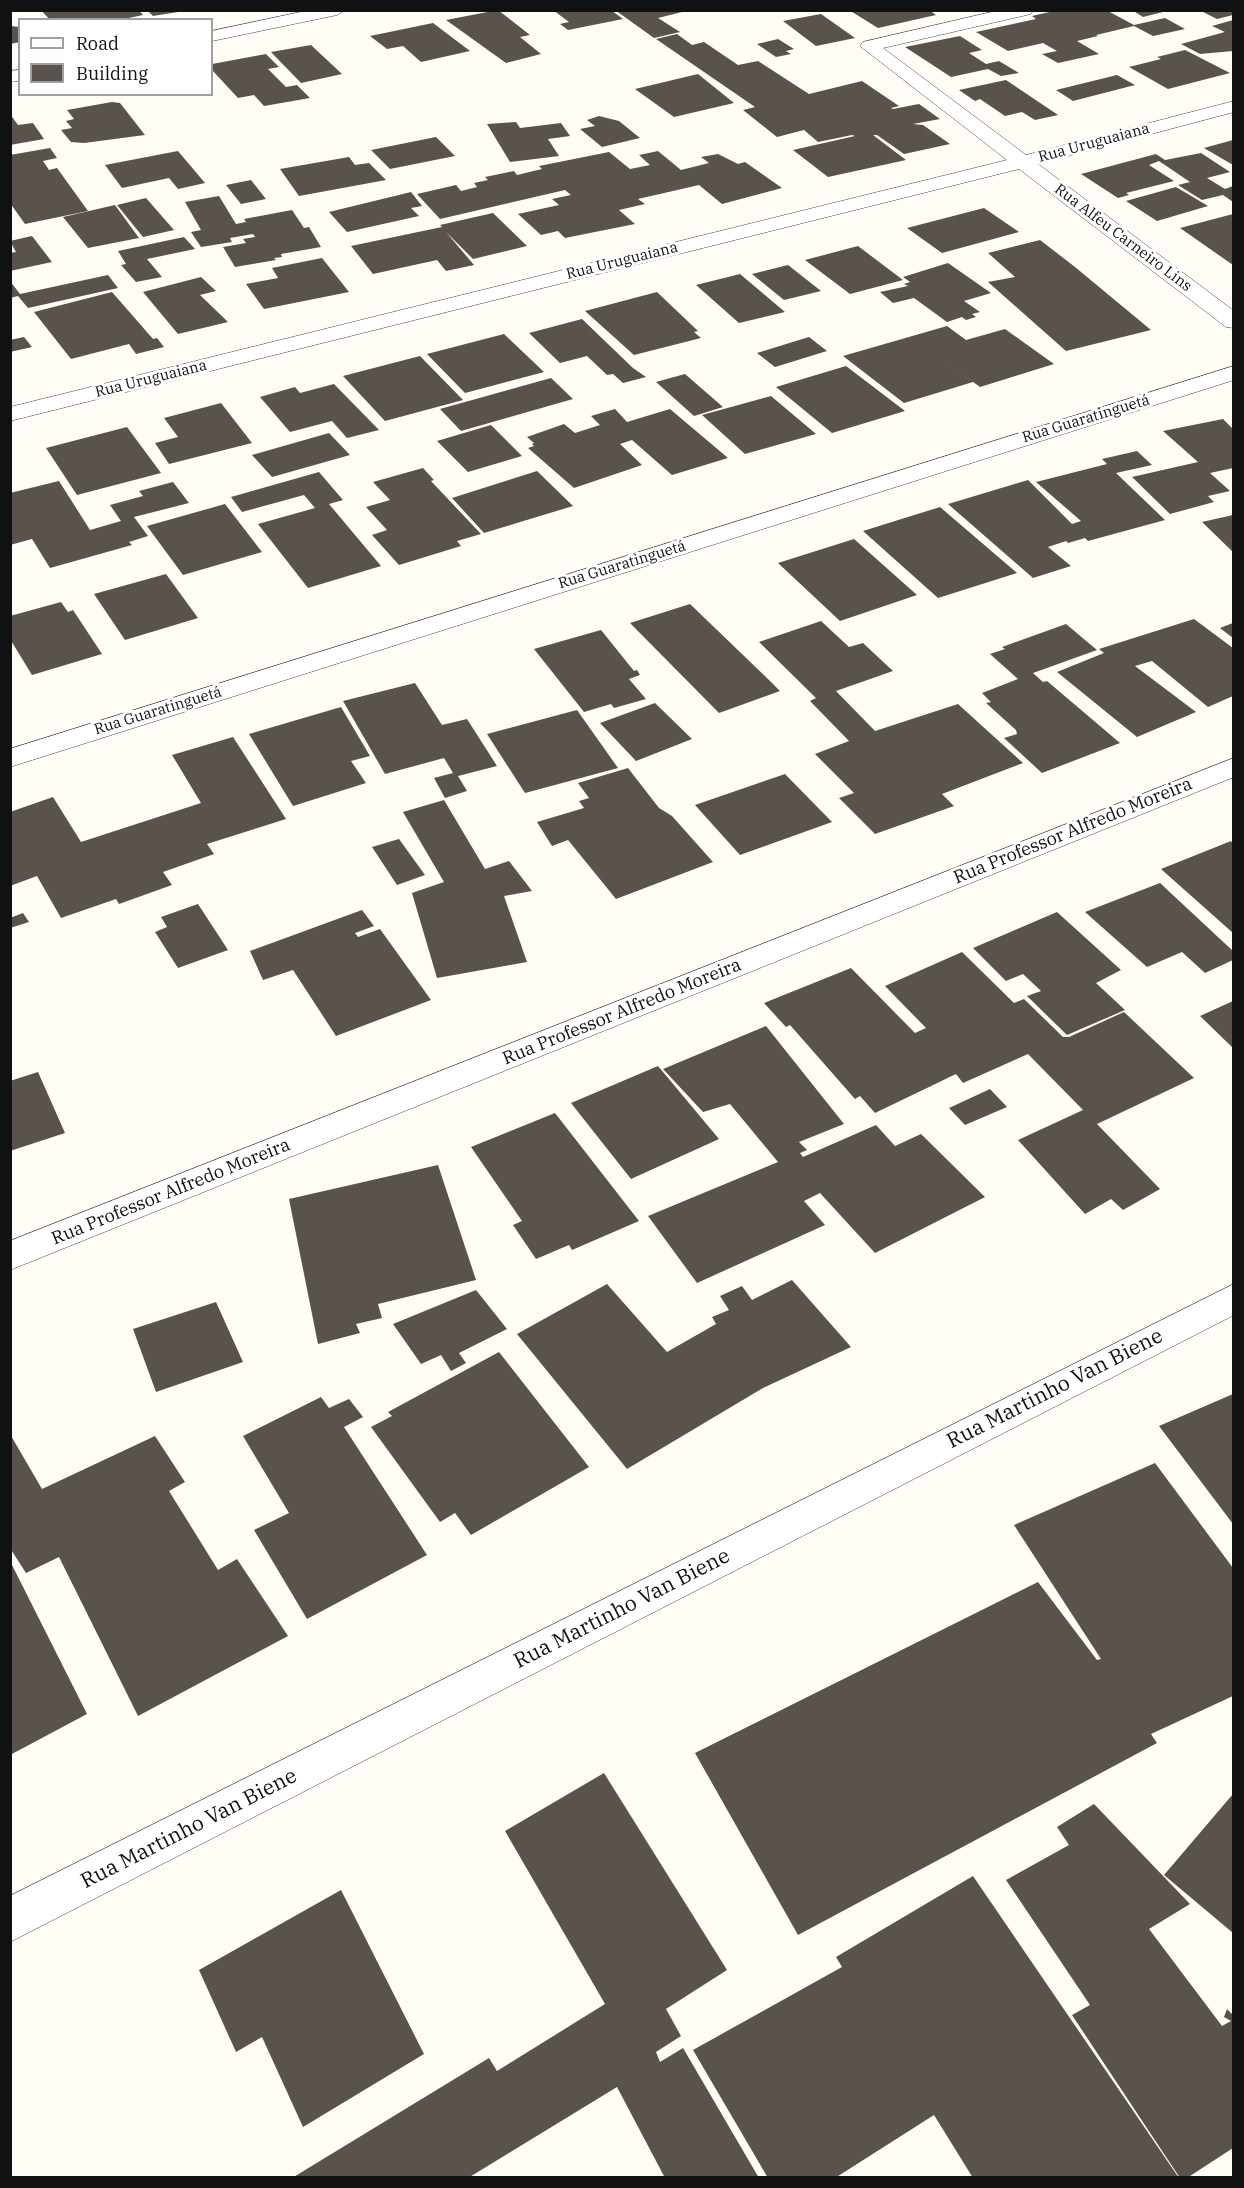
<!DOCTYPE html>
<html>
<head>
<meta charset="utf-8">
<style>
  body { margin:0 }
  #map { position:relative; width:1244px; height:2188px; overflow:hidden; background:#fffdf5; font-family:"IBM Plex Serif",serif }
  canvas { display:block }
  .frame { position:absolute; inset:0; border:12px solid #111; pointer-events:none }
  .legend { position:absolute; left:18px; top:18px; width:195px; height:78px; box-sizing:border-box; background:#fff; border:2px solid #a0a0a0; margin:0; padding:8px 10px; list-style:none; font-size:18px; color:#111 }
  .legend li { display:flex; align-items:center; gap:12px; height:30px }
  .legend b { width:30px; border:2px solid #a0a0a0 }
</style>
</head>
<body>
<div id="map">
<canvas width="1244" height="2188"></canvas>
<div class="frame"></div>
<ul class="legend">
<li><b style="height:8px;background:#fff"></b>Road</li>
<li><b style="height:16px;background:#5a524d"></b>Building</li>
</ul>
</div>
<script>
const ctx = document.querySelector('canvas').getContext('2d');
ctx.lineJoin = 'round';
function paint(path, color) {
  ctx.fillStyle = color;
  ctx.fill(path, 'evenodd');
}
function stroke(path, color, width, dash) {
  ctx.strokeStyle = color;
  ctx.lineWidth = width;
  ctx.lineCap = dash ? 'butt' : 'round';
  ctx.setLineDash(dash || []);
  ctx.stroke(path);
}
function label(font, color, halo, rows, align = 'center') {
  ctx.font = font + ' "IBM Plex Serif",serif';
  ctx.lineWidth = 6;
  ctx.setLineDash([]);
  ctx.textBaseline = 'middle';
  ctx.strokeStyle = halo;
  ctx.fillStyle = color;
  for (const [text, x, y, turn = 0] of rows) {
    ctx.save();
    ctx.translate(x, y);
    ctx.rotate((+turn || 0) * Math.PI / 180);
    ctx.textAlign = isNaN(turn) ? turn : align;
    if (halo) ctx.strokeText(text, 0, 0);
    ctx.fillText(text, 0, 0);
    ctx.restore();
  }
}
const building = new Path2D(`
  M41,10H139L143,15L119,20H50Z
  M147,10H178V12L153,16Z
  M498,10L530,35L520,37L541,54L506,63L446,20Z
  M553,10H611L623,19L568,30L560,24L569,22Z
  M615,10H686V11L658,18L680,32L654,38Z
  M849,10H929L936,15L878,28Z
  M1058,10H1106L1134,25L1165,18L1185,29L1153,36L1134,26L1096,35L1098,36L1077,41L1099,54L1058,63L1042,54L1057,51L1043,43L1008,51L976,32L1036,19L1032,16Z
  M1132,10H1167V11L1143,17Z
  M1199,10H1233V15L1217,19Z
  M821,14L855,38L816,46L783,21Z
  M1233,20V51L1200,54L1181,44L1225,32L1212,26Z
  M433,23L470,51L421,62L403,46L387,49L370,36Z
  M10,26L20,27V42L10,44Z
  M677,34L692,45L704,42L738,65L758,61L809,94L862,81L899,106L891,108L893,109L919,104L940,119L913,124L923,125L950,144L904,154L877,135H873L906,160L828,177L793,150L855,136L852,135L818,142L804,130L777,137L743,110L755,107L656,39Z
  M960,36L982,50L969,53L986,64L999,61L1019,73L1001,76L988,69L951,77L905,47Z
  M778,39L794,49L786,51L791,54L776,57L757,44Z
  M311,45L342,74L301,83L271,52Z
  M1185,50L1230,73L1168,89L1129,67L1161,59L1157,57Z
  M266,54L279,67L268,69L286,87L297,85L310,98L264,106L254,95L238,98L212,70V64Z
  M698,74L734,103L674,117L635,89Z
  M1117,75L1135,85L1073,101L1056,90Z
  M1006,80L1058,115L1035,120L1022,112L1005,116L980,99L975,101L959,90Z
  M112,102L120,103L145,135L84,143L71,142L61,130L72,128L66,121L74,119L67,110Z
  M10,114L18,125L33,123L44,139L10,145Z
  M599,116L619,121L640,138L602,147L580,129L595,126L587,120Z
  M516,122L520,128L561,123L570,136L548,139L559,156L510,162L487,124Z
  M436,137L455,156L390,169L371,150Z
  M1233,140V165L1204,148Z
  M50,148L57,158L43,161L49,170L57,168L88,211L25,224L10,203V155Z
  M178,151L205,183L178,189L169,178L122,188L105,165Z
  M658,151L681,170L709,163L701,157L718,154L738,164L745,162L782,188L722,204L699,185L638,199L645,204L619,210L635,224L565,238L558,231L541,235L518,214L559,205L552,199L571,195L565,190L440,219L417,194L456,185L461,191L477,187L474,183L488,180L485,177L514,171L517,175L542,169L539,166L609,152L630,169L650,165L639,155Z
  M1201,153L1230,172L1207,178L1225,189L1233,186V202L1223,195L1202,200L1178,185L1190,182L1159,161L1149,165L1174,181L1126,193L1129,195L1118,198L1081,174L1156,154L1165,160Z
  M349,157L355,165L369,163L386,180L299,196L280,169Z
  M251,180L266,199L241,204L226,185Z
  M1176,187L1208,206L1157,221L1126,201Z
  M411,192L422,206L411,208L419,216L347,232L329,212Z
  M219,196L236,224L246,222L244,219L292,210L304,228L309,227L321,247L281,254L282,257L274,258L276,260L235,267L223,247L246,243L243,239L255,237L253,234L230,238L232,242L201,247L191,232L201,230L185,202Z
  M146,198L174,230L143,237L117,205Z
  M115,205L139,238L88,248L63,217Z
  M984,208L1019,232L942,253L907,228Z
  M493,213L527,246L473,259L446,232L474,265L446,271L437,260L373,274L351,246L442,227L440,225Z
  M1233,214V265L1180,228Z
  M32,236L52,262L10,271V253L16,252L10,241Z
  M184,237L195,249L147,259L162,277L136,282L121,265L126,264L118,251Z
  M1040,240L1075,267L1151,330L1066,351L988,282L1015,277L988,253Z
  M858,246L903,280L850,294L805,260Z
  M322,258L349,292L264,309L246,284L278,278L272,268Z
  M948,263L991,293L964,301L980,312L972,314L976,317L966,320L962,317L947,322L914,298L893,303L880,292L908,286L904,284L910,282L903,277Z
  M788,265L821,291L784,300L752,274Z
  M740,274L785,312L739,323L696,285Z
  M108,275L118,288L28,308L18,296L10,298V281L20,294Z
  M201,277L216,291L200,295L228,322L178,334L143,292Z
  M112,292L153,339L157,338L164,347L136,354L129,344L71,359L34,312Z
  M657,292L698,331L694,332L701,338L634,355L585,311Z
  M582,319L633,368L646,377L623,383L613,374L607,375L587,356L560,363L529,333Z
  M947,326L966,340L1005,329L1054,364L980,387L925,347L973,382L904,403L843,356Z
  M504,334L544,372L465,393L427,354Z
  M24,337L32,347L10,352V340Z
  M809,337L827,351L775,367L757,353Z
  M420,356L463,400L385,421L343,376Z
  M846,366L905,411L832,433L776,387Z
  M685,374L723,407L694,416L656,382Z
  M551,378L573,399L461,431L440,409Z
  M334,384L379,430L347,438L332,421L290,432L260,397L295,387L300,393Z
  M771,396L816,434L745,454L702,415Z
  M221,403L252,443L169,464L155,443L178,437L164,418Z
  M615,409L627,422L670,409L728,458L672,475L632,440L620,444L642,465L574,488L528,448L534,446L532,444L534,443L527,437L564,424L575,433L600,425L591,416Z
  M1223,419L1233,429V468L1210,473L1230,491L1208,496L1214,502L1170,514L1132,477L1198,462L1163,431Z
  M491,425L522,456L468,472L437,441Z
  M127,427L161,473L77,495L46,448Z
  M329,433L350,455L272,477L252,455Z
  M1137,451L1152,465L1116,473L1165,520L1088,541L1085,538L1068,543L1066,541L1048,547L1071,566L1033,578L948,504L1028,480L1072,524L1081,521L1036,482L1107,464L1102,459Z
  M423,468L434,480L431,481L481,534L457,541L461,546L399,565L372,535L387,530L366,507L390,500L373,482Z
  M537,471L573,506L484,533L452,498Z
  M319,472L343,500L329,504L381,566L308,588L258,524L315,508L304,495L242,512L231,497Z
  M59,481L90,530L121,521L110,505L143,496L139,491L173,482L189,503L134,517L148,536L129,542L132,545L50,568L32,539L10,545V493Z
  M225,504L262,552L183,575L147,526Z
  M940,507L1017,573L938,598L863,531Z
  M1233,515V552L1202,522Z
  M854,539L917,595L840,621L778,563Z
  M166,574L198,618L125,640L94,594Z
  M61,602L68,612L73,610L102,654L32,675L10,639V616Z
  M690,604L768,679L780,691L719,713L630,623Z
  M1194,619L1233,648V696L1208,707L1152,661L1135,666L1196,712L1137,737L1057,672L1104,653L1099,649Z
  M821,621L849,647L863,643L893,671L836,691L875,731L958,704L1023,763L942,794L954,806L875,834L839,798L854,793L815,754L849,741L810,701L816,698L759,642Z
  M1233,623V638L1220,628Z
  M1066,624L1097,650L1033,673L1043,682L1047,681L1120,743L1042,773L1004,738L1017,734L1016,730L986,703L991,702L982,693L1018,679L990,654L1005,649L1002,647Z
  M601,630L634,671L637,670L640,675L629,679L646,699L614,708L611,704L584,712L534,649Z
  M415,683L442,725L467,719L497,766L458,776L467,791L445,798L434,778L453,773L444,758L385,774L343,701Z
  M655,703L692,739L636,761L600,723Z
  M341,707L370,756L351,761L366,783L293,806L249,734Z
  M577,710L618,768L525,793L487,734Z
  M233,737L286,819L207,844L214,854L163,872L172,885L119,904L116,899L61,918L37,876L10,886V812L53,797L81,842L201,803L172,755Z
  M628,768L659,808L672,816L713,862L616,899L568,840L552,846L537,822L584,808L579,801L589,798L578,783Z
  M785,774L832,822L740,855L695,805Z
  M444,800L485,869L509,861L532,891L504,896L527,962L437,978L412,893L444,882L403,812Z
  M399,839L425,875L397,885L372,847Z
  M1231,841L1233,844V933L1161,869Z
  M1160,883L1233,951V960L1205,973L1182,952L1147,967L1085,912Z
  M198,904L228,950L178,968L155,932L167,927L161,917Z
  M362,910L374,926L355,933L358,937L380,929L431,1000L336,1036L293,970L263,980L250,951Z
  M1057,912L1121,970L1096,983L1125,1010L1067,1035L1027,996L1041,991L1023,974L1006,981L973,948Z
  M23,913L29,922L10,928V918Z
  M962,952L1014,1003L1024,999L1063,1037H1069L1124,1012L1194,1078L1097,1124L1160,1189L1123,1210L1111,1199L1085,1214L1018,1140L1083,1110L1028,1054L963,1083L956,1074L875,1113L860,1096L855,1099L790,1025L786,1027L764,1003L851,968L915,1033L926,1028L885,986Z
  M1233,1001V1048L1200,1016Z
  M766,1026L844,1124L799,1142L807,1150L800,1153L803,1157L876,1125L895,1146L921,1134L985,1197L875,1253L820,1193L804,1201L825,1225L697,1283L648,1216L778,1162L730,1104L703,1112L663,1069Z
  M658,1066L719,1139L631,1179L571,1103Z
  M38,1072L65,1133L10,1151V1081Z
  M990,1089L1007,1107L965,1125L949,1108Z
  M555,1113L639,1221L572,1250L569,1245L536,1259L513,1225L522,1221L471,1147Z
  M438,1165L476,1280L378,1304L382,1318L356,1324L360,1333L318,1344L289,1199Z
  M792,1280L851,1347L763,1388L627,1469L517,1334L607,1284L667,1352L716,1324L712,1317L729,1310L720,1296L742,1286L752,1300Z
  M476,1290L507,1329L459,1353L466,1363L451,1371L441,1355L421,1364L393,1324Z
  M216,1302L243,1362L156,1392L133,1329Z
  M499,1352L589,1467L471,1535L455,1513L440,1522L371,1427L392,1416L388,1412Z
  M1233,1394V1524L1159,1426Z
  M321,1397L329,1408L349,1399L363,1417L344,1427L427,1555L307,1619L254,1530L289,1513L243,1436Z
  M10,1434L42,1489L155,1436L185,1482L169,1491L218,1570L237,1559L288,1636L138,1716L59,1557L26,1573L10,1548Z
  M1155,1463L1233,1568V1696L1151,1734L1157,1743L798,1935L695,1753L1038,1582L1097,1660L1101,1659L1014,1525Z
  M10,1561L87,1714L10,1755Z
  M604,1773L727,1970L666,2009L681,2036L656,2052L660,2062L683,2048L759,2178H665L617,2087L468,2178H292L489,2058L497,2071L605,2004L505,1831Z
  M1233,1794V1933L1164,1875Z
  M1094,1804L1190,1904L1149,1929L1222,2026L1231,2021L1224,2017L1227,2009L1233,2015V2148L1187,2178H1180L1072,2015L1090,2005L1006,1880L1069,1845L1057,1827Z
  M973,1876L1179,2178H973L934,2115L835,2178H768L693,2050L842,1967L836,1957Z
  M341,1890L424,2054L303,2127L262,2037L236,2052L199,1970Z`);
const minor = new Path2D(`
  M310,10H345L337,15L212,41V31Z
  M1000,10H1033L1031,14L883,48L1026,155L1234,101V112L1038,164L1234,311V328L1226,327L1019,169L10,421V407L1007,160L860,46L863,42Z
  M20,70V81L10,82V71Z
  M1234,366V380L10,767V749Z
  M1234,758V777L10,1270V1241Z
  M1234,1284V1315L10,1942V1896Z`);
const farStreetnames = [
  ["Rua Uruguaiana",1094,143,-15],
  ["Rua Alfeu Carneiro Lins",1123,238,37],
  ["Rua Uruguaiana",622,261,-14],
  ["Rua Uruguaiana",151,379,-14],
  ["Rua Guaratinguetá",1086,419,-17],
  ["Rua Guaratinguetá",622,565,-17],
  ["Rua Guaratinguetá",158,711,-17]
];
const streetNames = [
  ["Rua Professor Alfredo Moreira",1073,831,-22],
  ["Rua Professor Alfredo Moreira",622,1012,-22],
  ["Rua Professor Alfredo Moreira",171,1192,-22]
];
const nearStreetnames = [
  ["Rua Martinho Van Biene",1055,1389,-27],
  ["Rua Martinho Van Biene",622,1609,-27],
  ["Rua Martinho Van Biene",189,1829,-27]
];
paint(building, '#5a524d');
stroke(minor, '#444', 1);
paint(minor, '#fff');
label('15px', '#111', '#fff', farStreetnames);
label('18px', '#111', '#fff', streetNames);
label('21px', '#111', '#fff', nearStreetnames);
</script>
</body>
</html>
